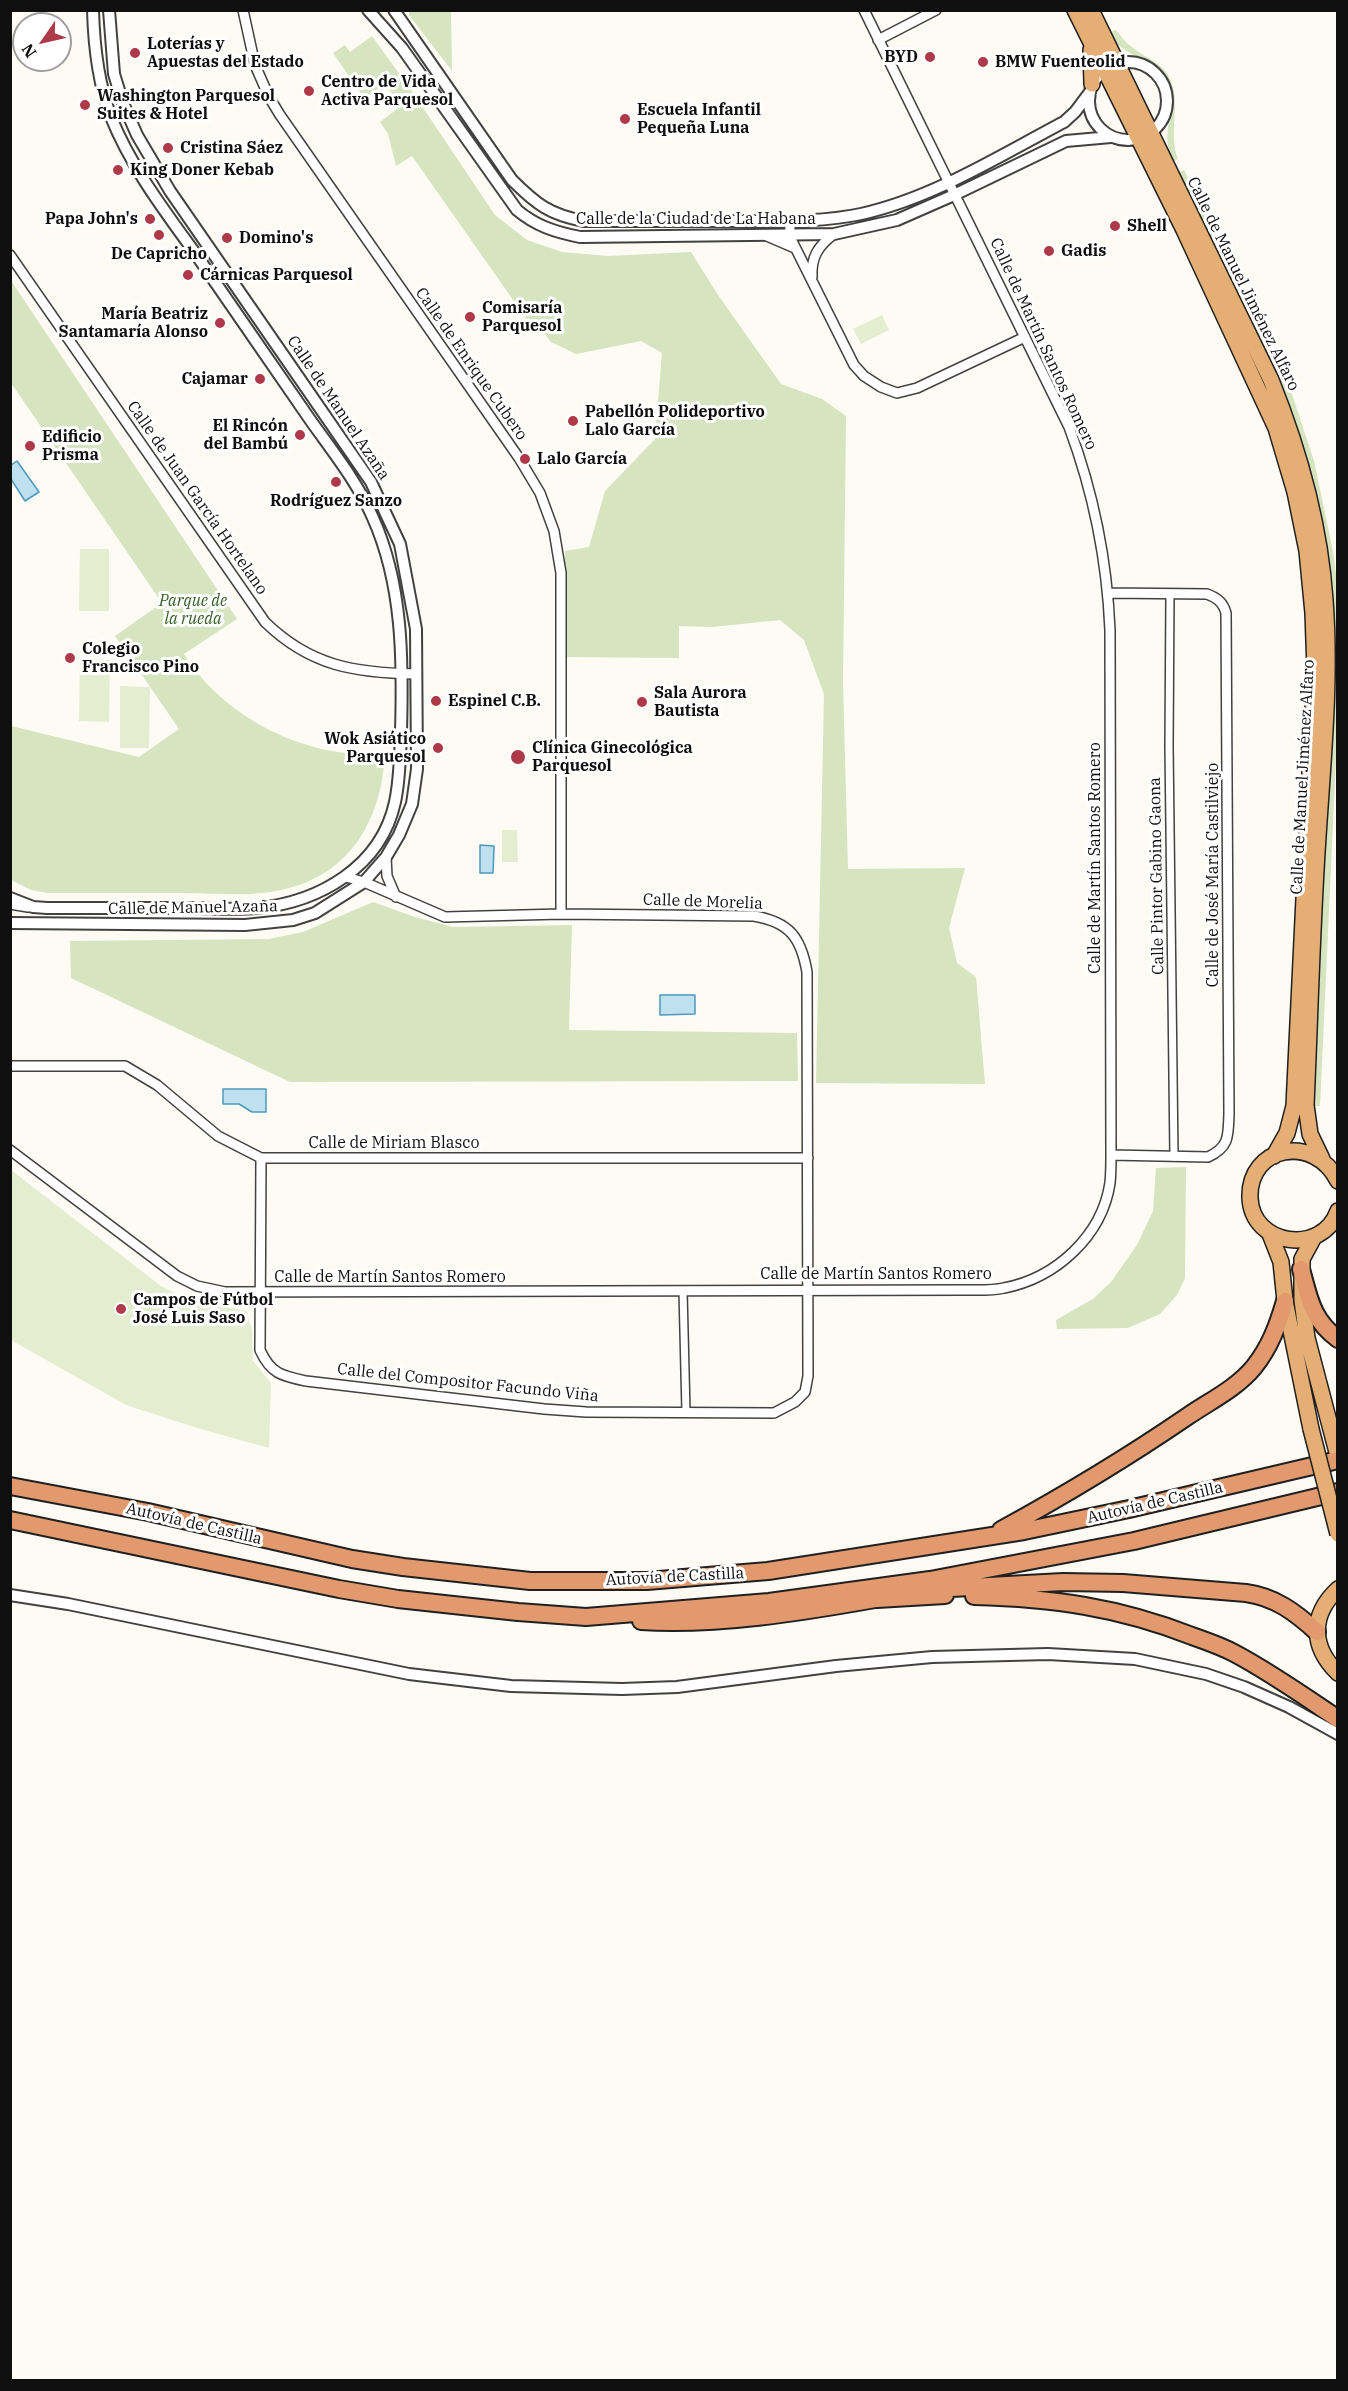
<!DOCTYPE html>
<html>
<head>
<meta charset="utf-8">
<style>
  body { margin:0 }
  #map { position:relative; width:1348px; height:2391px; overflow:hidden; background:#fdfbf3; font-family:"IBM Plex Serif",serif }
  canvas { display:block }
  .frame { position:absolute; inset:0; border:12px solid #0f0f0f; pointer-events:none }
  .north { position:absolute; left:12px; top:12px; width:60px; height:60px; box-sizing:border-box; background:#fff; border:2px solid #9f9f9f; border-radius:50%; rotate:236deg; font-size:16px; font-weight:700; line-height:24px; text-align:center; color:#0f0f0f }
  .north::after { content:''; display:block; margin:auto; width:21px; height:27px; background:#ae3948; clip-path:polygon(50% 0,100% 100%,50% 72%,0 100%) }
</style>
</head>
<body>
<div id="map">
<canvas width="1348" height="2391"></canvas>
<div class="frame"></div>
<div class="north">N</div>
</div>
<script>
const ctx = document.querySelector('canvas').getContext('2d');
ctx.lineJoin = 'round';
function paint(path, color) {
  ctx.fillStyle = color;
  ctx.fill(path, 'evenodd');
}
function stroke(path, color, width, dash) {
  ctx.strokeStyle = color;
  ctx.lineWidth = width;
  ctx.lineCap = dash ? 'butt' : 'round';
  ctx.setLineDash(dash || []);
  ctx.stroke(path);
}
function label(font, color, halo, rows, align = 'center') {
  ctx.font = font + ' "IBM Plex Serif",serif';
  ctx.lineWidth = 6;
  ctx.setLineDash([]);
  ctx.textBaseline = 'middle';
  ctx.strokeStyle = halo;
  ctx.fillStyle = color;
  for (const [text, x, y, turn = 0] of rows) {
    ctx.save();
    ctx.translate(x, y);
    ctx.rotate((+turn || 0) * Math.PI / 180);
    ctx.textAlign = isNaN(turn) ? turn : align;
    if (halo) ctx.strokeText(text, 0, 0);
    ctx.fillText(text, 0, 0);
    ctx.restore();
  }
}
const green = new Path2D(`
  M409,11H451L452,71L409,15Z
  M1116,30C1121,36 1125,42 1132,47C1142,56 1158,61 1166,72C1184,98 1167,130 1178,159L1172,162C1169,151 1166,140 1168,129C1169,112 1177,100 1169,83C1157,56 1122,59 1109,33Z
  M372,36L411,90L495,215L527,240L562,252L608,256L691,252L718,295L781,384L822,399L846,416L843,682L848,869L965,868L949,928L957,963L976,977L985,1084L816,1083L824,694L804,640L780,620L712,627L679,626V658L562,657L565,551L589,547L605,491L655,439L662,353L641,341L576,354L551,342L537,324H530L412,156L396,166L388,134L380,122L401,106L385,84L364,98L333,53L345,45L350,52Z
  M1184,170L1277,359L1293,397L1314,461L1333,551L1338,590L1337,737L1320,1106H1313L1331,736L1318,513L1177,173Z
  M10,279L237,619L184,654C226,721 311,760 385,754C381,822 349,878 276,891C247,897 215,893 185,893C140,893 94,893 48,893L31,890L11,880V726L139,757L179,729L115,636L162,603L11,383Z
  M373,902L415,917L453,927L572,925L569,1030L797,1033L798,1081L290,1082L71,978L70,941L268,939L303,932Z
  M1186,1167L1185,1278L1177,1295L1160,1314L1128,1328L1057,1329L1056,1320L1093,1299L1111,1282L1137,1245L1153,1211L1156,1168Z`);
const pitch = new Path2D(`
  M882,315L889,330L861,344L853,329Z
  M80,549H109V611H79Z
  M80,660H110L109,722L79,721Z
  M120,686L150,687L149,748H120Z
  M502,830H517L518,862H502Z
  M11,1170L161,1286L187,1299L246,1311L252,1330L253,1361L271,1383L269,1448L197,1428L126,1405L11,1340Z`);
const water = new Path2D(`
  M17,461L39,492L25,501L11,479V465Z
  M480,845L494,846L493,873H480Z
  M660,995H695V1014L660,1015Z
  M223,1089H266V1112H252L239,1104H223Z`);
const pedestrian = new Path2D(`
  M1170,594L1169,746L1174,1157
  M683,1291L686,1412`);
const minor = new Path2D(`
  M243,10L255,65L269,97L280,115L519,458L540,493L554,531L561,573V914
  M878,40L936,10
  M791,220L789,235L854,365L864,376L881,387L897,393L917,388L1025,337
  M767,236L795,248
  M10,255L265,622C310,666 355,673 416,674
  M812,277C811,257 818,246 834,234
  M1108,593L1207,594C1217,598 1223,602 1226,613L1229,1114C1228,1135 1230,1147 1208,1157L1111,1155
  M386,857L387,876L396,897
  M10,904L28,907
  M10,1066H125L157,1085L218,1136L261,1158H808
  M10,1150L177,1276L197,1286L225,1292L963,1290C976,1290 991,1291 1004,1288C1056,1278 1102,1236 1110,1183C1111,1174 1111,1164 1111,1155L1110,630C1107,559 1094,494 1069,427L864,10
  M261,1158L260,1350C271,1374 282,1376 306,1381L544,1409L586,1412L774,1413L795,1402L805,1392L808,1376L807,972C801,937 789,922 754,916L561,914L445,917L364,882L346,877`);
const tertiary = new Path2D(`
  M368,10L402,48L517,210C536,226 555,232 580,237L834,234L897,220L954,195L1066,141L1111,137
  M394,10L512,180C536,204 550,215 584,221C637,221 690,221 743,221C782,221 823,222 861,214C933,198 999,156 1064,122L1075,112L1090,92
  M1089 101a39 39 0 1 1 78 0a39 39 0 1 1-78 0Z
  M10,898L33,907L47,908C94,908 141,908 188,908C211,908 235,910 258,908C319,902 381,867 395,802C400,779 400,756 401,732C403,661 403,585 373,518C358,483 333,452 311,421C272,365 234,309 195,253C164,210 131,167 111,117C98,83 94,47 93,10
  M10,923L245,925L293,920L315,913L364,882L386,857L399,835L412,804L417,769L416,629L400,544L371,482L170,191L137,135L123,103L114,74L109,10
  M10,1595L68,1604L409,1674L511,1686L622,1689L677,1687L836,1666L932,1657L1048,1654L1135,1659L1206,1674L1244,1687L1289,1707L1338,1734`);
const trunk = new Path2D(`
  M1075,10L1184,230L1276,428L1295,492L1307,551L1313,613L1315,670L1294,1106L1287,1133L1274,1156
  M1091,10L1271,380C1299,450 1320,524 1325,600C1331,679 1323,758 1318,837C1312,926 1310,1016 1306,1105L1310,1134L1322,1159
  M1091,50L1092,84
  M1338,1181C1314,1133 1248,1146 1250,1198C1252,1246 1322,1256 1338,1211
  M1270,1234L1281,1262L1285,1301L1311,1429
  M1314,1237L1302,1259V1300L1307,1338L1338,1456
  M1338,1589C1310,1615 1311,1647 1338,1673`);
const motorway = new Path2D(`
  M1301,1269C1309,1298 1312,1320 1338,1339
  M10,1486L148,1512L352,1559L403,1567L530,1581H647L768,1571L1024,1531L1129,1509L1338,1460
  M10,1520L339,1589L398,1599L518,1612L586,1617L769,1602L930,1580L1134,1541L1338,1492
  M1001,1530C1065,1495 1128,1457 1188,1416C1210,1401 1237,1388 1254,1367C1270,1347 1278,1325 1285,1301
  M933,1589L1063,1582L1123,1583L1246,1593C1275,1597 1295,1612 1317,1632
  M974,1596C1052,1598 1118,1607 1192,1636C1206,1641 1221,1646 1234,1653C1270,1672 1304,1696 1338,1719
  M877,1599L945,1595
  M641,1621C715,1626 802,1612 875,1599`);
const trunkBridge = new Path2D(`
  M1311,1429L1338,1534`);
const markers = [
  [135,53,6,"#ae3948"],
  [930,57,6,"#ae3948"],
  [983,62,6,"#ae3948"],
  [309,91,6,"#ae3948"],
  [85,105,6,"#ae3948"],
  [625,119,6,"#ae3948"],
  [168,148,6,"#ae3948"],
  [118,170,6,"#ae3948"],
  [150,219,6,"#ae3948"],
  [1115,226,6,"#ae3948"],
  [159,235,6,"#ae3948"],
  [227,238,6,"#ae3948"],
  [1049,251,6,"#ae3948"],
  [188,275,6,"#ae3948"],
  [470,317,6,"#ae3948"],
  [220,323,6,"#ae3948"],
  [260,379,6,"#ae3948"],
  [573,421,6,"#ae3948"],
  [300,435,6,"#ae3948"],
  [30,446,6,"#ae3948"],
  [525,459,6,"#ae3948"],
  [336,482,6,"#ae3948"],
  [70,658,6,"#ae3948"],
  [436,701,6,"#ae3948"],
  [642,702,6,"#ae3948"],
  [438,748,6,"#ae3948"],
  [518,757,8,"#ae3948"],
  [121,1309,6,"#ae3948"]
];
const poiNames = [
  ["Loterías y",147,44],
  ["Apuestas del Estado",147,62],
  ["BYD",918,57,"right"],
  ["BMW Fuenteolid",995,62],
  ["Centro de Vida",321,82],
  ["Activa Parquesol",321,100],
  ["Washington Parquesol",97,96],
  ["Suites & Hotel",97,114],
  ["Escuela Infantil",637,110],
  ["Pequeña Luna",637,128],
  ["Cristina Sáez",180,148],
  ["King Doner Kebab",130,170],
  ["Papa John's",138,219,"right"],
  ["Shell",1127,226],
  ["Domino's",239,238],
  ["Gadis",1061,251],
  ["De Capricho",159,254,"center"],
  ["Cárnicas Parquesol",200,275],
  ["Comisaría",482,308],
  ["Parquesol",482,326],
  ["María Beatriz",208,314,"right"],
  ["Santamaría Alonso",208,332,"right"],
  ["Cajamar",248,379,"right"],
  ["Pabellón Polideportivo",585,412],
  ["Lalo García",585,430],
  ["El Rincón",288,426,"right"],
  ["del Bambú",288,444,"right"],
  ["Edificio",42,437],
  ["Prisma",42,455],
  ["Lalo García",537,459],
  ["Rodríguez Sanzo",336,501,"center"],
  ["Colegio",82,649],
  ["Francisco Pino",82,667],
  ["Sala Aurora",654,693],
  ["Bautista",654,711],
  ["Espinel C.B.",448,701],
  ["Wok Asiático",426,739,"right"],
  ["Parquesol",426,757,"right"],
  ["Clínica Ginecológica",532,748],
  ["Parquesol",532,766],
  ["Campos de Fútbol",133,1300],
  ["José Luis Saso",133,1318]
];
const streetNames = [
  ["Calle de la Ciudad de La Habana",696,219],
  ["Calle de Manuel Jiménez Alfaro",1243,284,64],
  ["Calle de Martín Santos Romero",1043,344,65],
  ["Calle de Enrique Cubero",471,364,55],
  ["Calle de Manuel Azaña",338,408,56],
  ["Calle de Juan García Hortelano",197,498,55],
  ["Calle de Manuel Jiménez Alfaro",1303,777,-87],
  ["Calle de Martín Santos Romero",1095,858,-90],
  ["Calle de José María Castilviejo",1213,875,-90],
  ["Calle Pintor Gabino Gaona",1157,876,-91],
  ["Calle de Morelia",703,902,2],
  ["Calle de Manuel Azaña",193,908,-1],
  ["Calle de Miriam Blasco",394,1143],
  ["Calle de Martín Santos Romero",876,1274],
  ["Calle de Martín Santos Romero",390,1277],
  ["Calle del Compositor Facundo Viña",468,1383,6],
  ["Autovía de Castilla",1155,1503,-13],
  ["Autovía de Castilla",194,1524,13],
  ["Autovía de Castilla",675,1577,-3]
];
const parkNames = [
  ["Parque de",193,601],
  ["la rueda",193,619]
];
paint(green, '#d6e4c0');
paint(pitch, '#e5edd1');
paint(water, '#bee0ef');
stroke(water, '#4e99bc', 1.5);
stroke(pedestrian, '#424242', 10);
stroke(minor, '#424242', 12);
stroke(tertiary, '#424242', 14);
stroke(trunk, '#202020', 18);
stroke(motorway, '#202020', 20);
stroke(pedestrian, '#fff', 7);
stroke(minor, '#fff', 9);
stroke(tertiary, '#fff', 10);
stroke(trunk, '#e4ae74', 15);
stroke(motorway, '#e2996d', 16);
stroke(trunkBridge, '#202020', 18, []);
stroke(trunkBridge, '#e4ae74', 15);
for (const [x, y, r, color] of markers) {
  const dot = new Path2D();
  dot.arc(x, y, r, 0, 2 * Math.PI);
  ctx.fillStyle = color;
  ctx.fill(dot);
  stroke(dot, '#fff', 2);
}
label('bold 16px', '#0f0f0f', '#fff', poiNames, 'left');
label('16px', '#0f0f0f', '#fff', streetNames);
label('italic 16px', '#385f27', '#fff', parkNames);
</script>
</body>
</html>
